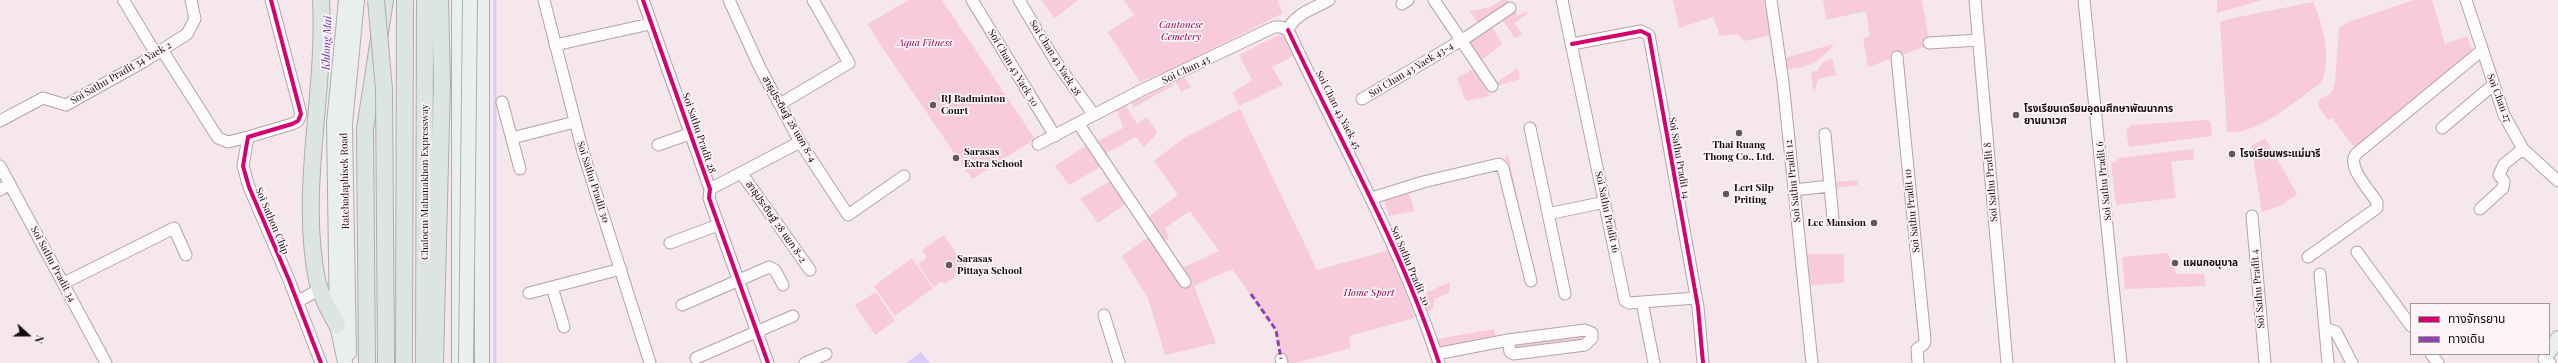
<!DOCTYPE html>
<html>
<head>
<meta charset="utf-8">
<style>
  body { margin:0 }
  #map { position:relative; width:2558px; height:363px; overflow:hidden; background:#f6e7ec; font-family:"Playfair Display","Noto Sans Thai",serif }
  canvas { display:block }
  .legend { position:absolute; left:2410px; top:303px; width:140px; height:52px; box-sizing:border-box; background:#fdf4f7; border:1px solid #a1969a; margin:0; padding:5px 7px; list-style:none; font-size:12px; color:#16090e }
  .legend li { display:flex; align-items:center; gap:8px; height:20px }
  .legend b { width:20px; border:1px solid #a1969a }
  .north { position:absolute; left:8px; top:315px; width:40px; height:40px; -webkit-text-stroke:3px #fdf4f7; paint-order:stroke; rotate:111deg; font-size:11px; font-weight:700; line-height:16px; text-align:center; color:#16090e }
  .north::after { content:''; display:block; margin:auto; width:14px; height:18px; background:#16090e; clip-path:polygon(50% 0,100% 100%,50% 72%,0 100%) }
</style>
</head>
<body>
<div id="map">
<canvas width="2558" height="363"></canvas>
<ul class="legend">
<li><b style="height:5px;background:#d6006c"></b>ทางจักรยาน</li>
<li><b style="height:5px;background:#8e44ad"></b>ทางเดิน</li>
</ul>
<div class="north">N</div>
</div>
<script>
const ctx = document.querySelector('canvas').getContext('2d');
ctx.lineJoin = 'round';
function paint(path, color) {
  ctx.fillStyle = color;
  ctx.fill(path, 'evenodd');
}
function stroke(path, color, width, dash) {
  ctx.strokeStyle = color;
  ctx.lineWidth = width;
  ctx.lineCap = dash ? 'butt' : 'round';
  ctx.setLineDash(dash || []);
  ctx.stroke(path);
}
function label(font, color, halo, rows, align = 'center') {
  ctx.font = font + ' "Playfair Display","Noto Sans Thai",serif';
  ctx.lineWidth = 3.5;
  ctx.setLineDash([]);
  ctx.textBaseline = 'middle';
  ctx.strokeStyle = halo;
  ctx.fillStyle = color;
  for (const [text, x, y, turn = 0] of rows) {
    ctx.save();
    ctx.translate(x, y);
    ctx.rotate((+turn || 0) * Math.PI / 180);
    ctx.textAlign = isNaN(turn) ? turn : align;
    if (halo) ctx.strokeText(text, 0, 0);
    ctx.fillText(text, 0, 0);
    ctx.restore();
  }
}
const green = new Path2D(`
  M908,0H942L1035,139L972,179L882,47L868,24Z
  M1042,0H1078L1054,19Z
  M1124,0H1277L1283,13L1170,70L1140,82L1108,32L1134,15Z
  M1501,0H1508L1511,5L1479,25L1470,11L1491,7Z
  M1673,0H1764L1770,35L1745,41L1738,34L1720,36L1713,17L1679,28Z
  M1823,0H1922L1930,45L1868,67L1863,38L1870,36L1866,11L1826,20Z
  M2217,0H2263L2217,13Z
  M2414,0H2432L2445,44L2467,36L2474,55L2357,151L2332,118L2328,120L2318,106L2320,99L2331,93L2335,84L2339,28L2348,22Z
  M2313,2C2323,23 2332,61 2321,83C2296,100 2259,135 2227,132L2220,23L2224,20Z
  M1514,9L1518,16L1527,11V14L1515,23L1522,35L1515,38L1501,18Z
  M1491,25L1502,44L1479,62L1466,42Z
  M1280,34L1285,36L1295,55L1272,67L1283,85L1239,106L1232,93L1252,80L1239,55Z
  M1834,44C1822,61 1807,69 1786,69L1785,58Z
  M1832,58L1836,75L1818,79L1814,93L1811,72L1817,71L1823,62Z
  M1518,68L1520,79L1496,86L1495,84Z
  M1473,69L1490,96L1466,101L1457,78Z
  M1184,77L1191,87L1181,92L1175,81Z
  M1172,83L1173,86L1134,107L1132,103Z
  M1126,106L1137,124L1147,117L1157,133L1144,147L1136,137L1103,155L1095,143L1123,128L1117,110Z
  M1240,109L1317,270L1390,250L1415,318L1349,336L1351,348L1295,363H1283L1276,330L1232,269L1194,286L1216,343L1165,355L1148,298L1122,256L1150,236L1185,287L1189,285L1180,269L1219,251L1190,211L1165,228L1169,238L1162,244L1145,219L1178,195L1154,161L1184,138Z
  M2208,120L2211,123L2212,136L2129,147L2126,130L2131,125Z
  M2265,138L2297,194L2282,205L2262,212L2251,146Z
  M1088,144L1102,166L1069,185L1055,166Z
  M2193,149L2194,159L2171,162L2176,198L2116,205L2111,164L2120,158Z
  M1508,154L1534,275L1526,252L1505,157Z
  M1112,180L1127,203L1098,223L1080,199Z
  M1858,180V185L1835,188V182Z
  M1408,192L1415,211L1389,216L1384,200Z
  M944,235L966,269L944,284L942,281L934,287L918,264L927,258L922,250Z
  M2168,253L2177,274H2204L2206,286L2125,289L2122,257Z
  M1807,254H1844V283L1811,285Z
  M912,258L933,288L895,316L874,286Z
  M1450,282L1449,293L1434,299L1433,309L1426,312L1421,295Z
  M876,292L895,321L875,335L855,305Z
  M1494,329L1496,339L1440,349L1437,339Z
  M1587,333L1588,340L1515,350L1512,344Z`);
const water = new Path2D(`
  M921,352L930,363H905H906Z`);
const stream = new Path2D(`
  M495,0V363`);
const minor = new Path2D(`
  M271,0L301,114L298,121L292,124L248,137L243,166L249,187L289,280L321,363
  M544,0L583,152L650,363
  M643,0L710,189L709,198L768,363
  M729,0L760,68L800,142L848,215L904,176
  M972,0L1055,136
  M1019,0L1056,62L1094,115
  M1434,0L1492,86
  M1562,0L1625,301L1629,303L1642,302L1654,363
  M1771,0L1783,82L1812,363
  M1975,0L2007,363
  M2084,0L2121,363
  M2466,0L2504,115L2523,149L2558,181
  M124,1L156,54
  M1402,4L1408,0
  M1288,30C1340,141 1401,246 1439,363
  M1288,30C1294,14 1315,8 1329,0
  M1929,43L1979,40
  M1572,44L1641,31L1649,35L1698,307L1703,363
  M555,45L650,24
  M162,50L218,138L228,142L248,137
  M1897,57L1925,340L1924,344L1917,349L1918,363
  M1362,99L1467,37L1510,8
  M502,102L520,169
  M780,104L849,63L813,0
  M0,121L43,98L66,105L143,62L187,34L195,19L191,0
  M1078,123L1185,282
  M1530,128L1565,294
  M2442,128L2493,85
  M1825,134L1833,219
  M512,138L575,122
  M1038,144L1140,91L1274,27H1281L1288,30
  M658,145L692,133
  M0,166L106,363
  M742,174L810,270
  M710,189L800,142
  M0,190L10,184
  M1794,190L1830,186
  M1372,198L1423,182L1499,164L1503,168L1531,281
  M2480,209L2503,188L2504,181L2499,175L2504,164L2523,149
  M1548,214L1605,202
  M2252,216L2265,363
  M670,243L718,225
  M2357,252L2411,326
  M2308,257L2377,208V202C2370,191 2346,166 2356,154L2481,51
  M2320,274L2328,363
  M64,283L174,228L186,255
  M552,287L564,327
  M529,293L621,269
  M297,302L320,289
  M1642,302L1696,298
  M682,305L769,267L775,270L783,285
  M1104,315L1119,363
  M2325,328L2336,332L2352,363
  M1436,354L1508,340L1585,330L1592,333V338L1585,345L1514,354L1510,352L1508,340
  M2431,354L2438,363
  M696,358L793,316
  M1281,359L1282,363
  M2544,359L2550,363
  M805,363L826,354`);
const major = new Path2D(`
  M2549,352L2558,338
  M349,353L345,124L357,0
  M345,363L337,325L334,123L346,0
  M459,363V0
  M482,363V0`);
const highway = new Path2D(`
  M321,0C326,93 299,187 317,280C321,296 329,311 337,325
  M367,363L365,129L385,0
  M404,363L405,0
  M424,363L425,0
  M435,363L442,82L440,0`);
const majorBridge = new Path2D(`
  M466,363L470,0`);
const highwayBridge = new Path2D(`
  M376,0L384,89L386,363`);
const quiet = new Path2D(`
  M1251,294L1276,330L1281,359`);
const cycleway = new Path2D(`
  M271,0L301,114L298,121L292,124L248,137L243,166L249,187L289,280L321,363
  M643,0L710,189L709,198L768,363
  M1288,30C1340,141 1401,246 1439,363
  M1572,44L1641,31L1649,35L1698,307L1703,363`);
const markers = [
  [933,105,4,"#64575c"],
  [2016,115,4,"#64575c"],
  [1739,133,4,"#64575c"],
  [2232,154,4,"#64575c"],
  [956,158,4,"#64575c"],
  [1726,194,4,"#64575c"],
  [1874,223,4,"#64575c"],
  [2175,263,4,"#64575c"],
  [949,265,4,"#64575c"]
];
const parkNames = [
  ["Cantonese",1181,25],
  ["Cemetery",1181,37],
  ["Aqua Fitness",925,43],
  ["Home Sport",1369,293]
];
const streetNames = [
  ["Soi Chan 43 Yaek 28",1055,58,58],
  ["Soi Chan 43 Yaek 30",1013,68,59],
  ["Soi Chan 43",1186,70,-26],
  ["Soi Chan 43 Yaek 43-4",1411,70,-31],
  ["Soi Sathu Pradit 34 Yaek 2",121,73,-30],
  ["Soi Chan 27",2499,98,69],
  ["Soi Chan 43 Yaek 45",1338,110,63],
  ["สาธุประดิษฐ์ 28 แยก 8-4",789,119,60],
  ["Soi Sathu Pradit 28",699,133,71],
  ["Soi Sathu Pradit 14",1679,158,80],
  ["Ratchadaphisek Road",345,181,-91],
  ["Soi Sathu Pradit 12",1793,181,-96],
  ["Soi Sathu Pradit 6",2104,181,-96],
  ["Chaloem Mahanakhon Expressway",425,182,-90],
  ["Soi Sathu Pradit 30",593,182,72],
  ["Soi Sathu Pradit 8",1991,182,-95],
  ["Soi Sathu Pradit 10",1912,211,-96],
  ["Soi Sathu Pradit 16",1607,212,78],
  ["Soi Sathon Chip",272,221,67],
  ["สาธุประดิษฐ์ 28 แยก 8-2",776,222,55],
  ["Soi Sathu Pradit 34",53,264,62],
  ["Soi Sathu Pradit 20",1410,266,67],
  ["Soi Sathu Pradit 4",2258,289,-95]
];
const poiNames = [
  ["RJ Badminton",941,99],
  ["Court",941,111],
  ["โรงเรียนเตรียมอุดมศึกษาพัฒนาการ",2024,109],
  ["ยานนาเวศ",2024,121],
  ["Thai Ruang",1739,145,"center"],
  ["Thong Co., Ltd.",1739,157,"center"],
  ["Sarasas",964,152],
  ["Extra School",964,164],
  ["โรงเรียนพระแม่มารี",2240,154],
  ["Lert Silp",1734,188],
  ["Priting",1734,200],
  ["Lee Mansion",1866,223,"right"],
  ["Sarasas",957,259],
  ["Pittaya School",957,271],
  ["แผนกอนุบาล",2183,263]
];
const waterNames = [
  ["Khlong Mai",327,43,-88]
];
paint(green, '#f7cadc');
paint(water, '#d9ccf8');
stroke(stream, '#d9ccf8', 3);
stroke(minor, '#b2a3a9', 13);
stroke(major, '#aaaead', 16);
stroke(highway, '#aaaead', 18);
stroke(minor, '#fefbfc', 11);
stroke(major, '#e9efed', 14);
stroke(highway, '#dce5e3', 16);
stroke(majorBridge, '#aaaead', 16, []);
stroke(highwayBridge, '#aaaead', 18, []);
stroke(majorBridge, '#e9efed', 14);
stroke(highwayBridge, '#dce5e3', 16);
stroke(quiet, '#8e44ad', 3, [6, 3]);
stroke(cycleway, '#d6006c', 4);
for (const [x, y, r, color] of markers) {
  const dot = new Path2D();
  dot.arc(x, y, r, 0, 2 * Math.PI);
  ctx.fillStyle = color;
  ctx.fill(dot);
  stroke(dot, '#fdf4f7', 1.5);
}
label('italic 10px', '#880052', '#fdf4f7', parkNames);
label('10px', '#16090e', '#fdf4f7', streetNames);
label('bold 10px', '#16090e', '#fdf4f7', poiNames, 'left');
label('italic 11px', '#5d38a7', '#fdf4f7', waterNames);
</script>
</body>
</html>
